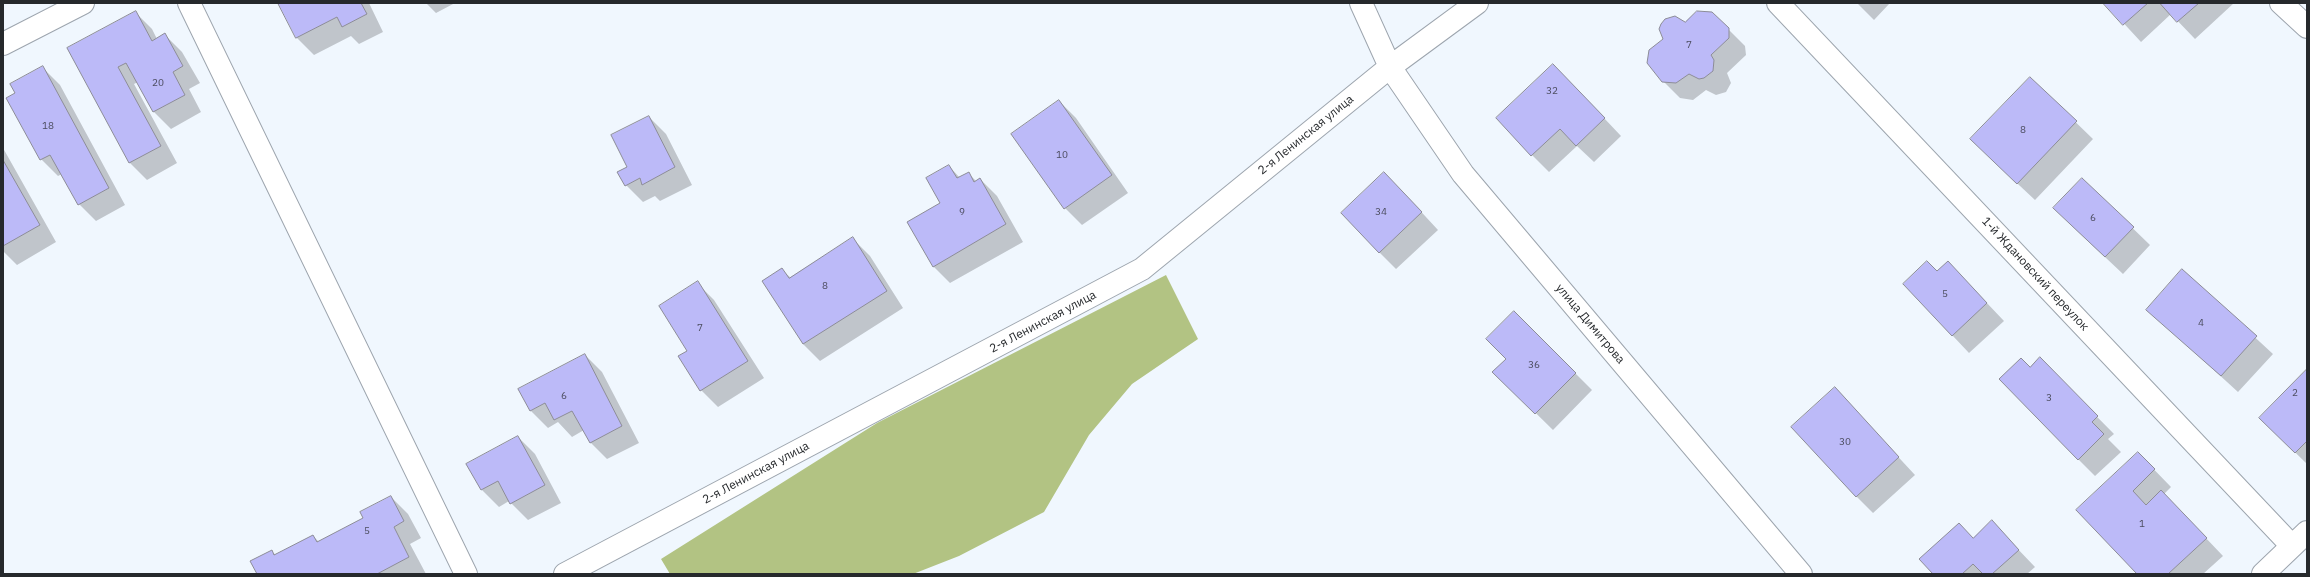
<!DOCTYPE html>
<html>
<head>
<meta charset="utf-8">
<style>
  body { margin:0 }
  #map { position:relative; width:2310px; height:577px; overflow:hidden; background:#f0f7fe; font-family:"IBM Plex Sans",sans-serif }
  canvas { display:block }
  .frame { position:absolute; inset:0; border:4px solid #26292c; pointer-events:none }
</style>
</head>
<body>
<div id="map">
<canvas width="2310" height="577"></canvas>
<div class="frame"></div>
</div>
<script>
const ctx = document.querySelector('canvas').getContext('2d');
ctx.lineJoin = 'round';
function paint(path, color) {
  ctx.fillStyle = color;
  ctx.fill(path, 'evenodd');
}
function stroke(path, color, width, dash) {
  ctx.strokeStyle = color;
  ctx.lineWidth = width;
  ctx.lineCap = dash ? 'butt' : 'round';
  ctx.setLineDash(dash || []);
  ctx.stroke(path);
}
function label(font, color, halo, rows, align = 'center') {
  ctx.font = font + ' "IBM Plex Sans",sans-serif';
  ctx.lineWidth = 3;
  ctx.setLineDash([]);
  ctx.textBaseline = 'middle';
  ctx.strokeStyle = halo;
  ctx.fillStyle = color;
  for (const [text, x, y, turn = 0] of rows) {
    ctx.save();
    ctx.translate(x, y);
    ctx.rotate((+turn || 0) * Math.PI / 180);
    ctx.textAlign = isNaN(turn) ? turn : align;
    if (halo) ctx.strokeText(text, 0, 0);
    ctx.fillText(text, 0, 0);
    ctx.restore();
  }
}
const forest = new Path2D(`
  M1166,275L1198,339L1132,384L1089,435L1044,512L959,556L913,574H670L661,559L877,423Z`);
const shadow = new Path2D(`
  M279,3H369L383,32L359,44L351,36L314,55L297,38Z
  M426,3H455L436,13Z
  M1857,3H1890L1874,20Z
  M2105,3H2234L2195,39L2171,14L2141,42Z
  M135,12L152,29L157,39L165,35L182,52L200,83L189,89L201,112L171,129L154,112L138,82L134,84L177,163L147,180L130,163L68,48Z
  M1685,23L1728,29L1745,46L1746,55L1727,73L1731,83L1726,92L1716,95L1706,90L1693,100L1680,98L1663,81Z
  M43,68L60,85L125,205L96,221L79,204L62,174L58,176L41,159L8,98L16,93Z
  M2030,78L2093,139L2035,200L1988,156Z
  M1570,82L1621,136L1594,162L1577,146L1549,172L1532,155Z
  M1059,101L1076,118L1128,193L1082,225L1065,208L1013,134Z
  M649,117L666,134L692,185L660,201L655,196L643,202L626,185L629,167Z
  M3,148L56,242L17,265L3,251Z
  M949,166L960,178L968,173L976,181L980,179L997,196L1023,242L950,283L933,266L941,203Z
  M2082,179L2150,245L2123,274L2071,225Z
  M1401,190L1438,230L1396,269L1379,252Z
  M853,239L870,256L903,308L820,361L803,344L764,281L782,270L791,278Z
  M1948,262L2004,321L1969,353L1904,284L1937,272Z
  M2182,270L2273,354L2238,392L2147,309Z
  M697,283L714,300L764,378L718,407L701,390L680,356L688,351Z
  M585,355L602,372L639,443L607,459L590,442L584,430L572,437L558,422L548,428L531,411Z
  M2040,359L2114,434L2108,439L2121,452L2095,476L2078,459L2030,368Z
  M2307,370V464L2260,418Z
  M1494,372L1575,373L1592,390L1553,430Z
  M1851,406L1915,475L1873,513L1856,496Z
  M518,437L535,454L561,503L528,520L509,501L499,507L482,490Z
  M2138,453L2171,487L2164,494L2223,556L2203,574H2139L2078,510Z
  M391,497L408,514L421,538L410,544L426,574H258L271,551L276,555L313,536L319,542L364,519Z
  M1992,522L2035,567L2027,574H1934Z`);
const building = new Path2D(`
  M278,3H361L367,14L342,27L337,17L296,38Z
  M2103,3H2148L2123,25Z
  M2160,3H2199L2177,22Z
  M136,11L152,41L165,33L183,66L173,72L185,95L153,112L126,63L118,67L161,146L129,163L67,48Z
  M1697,11L1712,12L1729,28V38L1711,55L1714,60L1713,71L1704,78L1699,79L1689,74L1676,83L1662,82L1647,63L1649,50L1663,39L1659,29L1661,24L1665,19L1675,16L1685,22Z
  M1553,64L1605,118L1576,146L1560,129L1531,156L1496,118Z
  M43,66L109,188L78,205L50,155L40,160L6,98L15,93L10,84Z
  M2030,77L2077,121L2017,184L1970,139Z
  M1059,100L1112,175L1064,209L1011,134Z
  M649,116L675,167L642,185L640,178L625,186L617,172L627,167L611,135Z
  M3,160L40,225L3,246Z
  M949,165L957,178L969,172L974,182L980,178L1006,224L933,267L907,222L940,203L926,178Z
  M1384,172L1422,212L1379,253L1341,213Z
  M2082,178L2134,227L2105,257L2053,208Z
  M853,237L887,291L803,344L762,281L782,268L789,278Z
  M1927,261L1937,271L1948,261L1987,303L1952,336L1903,284Z
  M2182,269L2257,336L2221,376L2146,310Z
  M698,281L748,361L700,391L678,356L687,351L659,306Z
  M1514,311L1576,373L1535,414L1492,372L1506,359L1486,339Z
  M585,354L622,426L590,443L572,411L554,420L545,403L530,411L518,389Z
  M2040,357L2098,416L2092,422L2104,434L2078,460L1999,379L2021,358L2030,367Z
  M2307,369V441L2295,453L2259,418Z
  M1835,387L1899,457L1856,497L1791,427Z
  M518,436L545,485L510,504L498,481L481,490L466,464Z
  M2138,452L2155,469L2133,491L2146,505L2161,490L2207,538L2168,574H2137L2076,510Z
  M391,496L404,521L394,527L409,557L377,574H257L250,561L272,550L274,555L313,535L317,542L363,518L360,512Z
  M1992,520L2019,550L1992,574H1983L1973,564L1962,574H1933L1919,559L1959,523L1973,538Z`);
const minor = new Path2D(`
  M189,3L466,574
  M1361,3L1390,67L1463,174L1801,574
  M1778,3L2292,546
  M2281,3L2307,27
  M3,44L83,3
  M565,574L1142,269L1390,67L1477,3
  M2263,574L2307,532`);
const numberNames = [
  ["7",1689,45],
  ["20",158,83],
  ["32",1552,91],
  ["18",48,126],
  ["8",2023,130],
  ["10",1062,155],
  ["9",962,212],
  ["34",1381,212],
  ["6",2093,218],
  ["8",825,286],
  ["5",1945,294],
  ["4",2201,323],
  ["7",700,328],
  ["36",1534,365],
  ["2",2295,393],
  ["6",564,396],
  ["3",2049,398],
  ["30",1845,442],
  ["1",2142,524],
  ["5",367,531]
];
const streetNames = [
  ["2-я Ленинская улица",1306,135,-39],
  ["1-й Ждановский переулок",2035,274,47],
  ["2-я Ленинская улица",1043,322,-28],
  ["улица Димитрова",1590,324,50],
  ["2-я Ленинская улица",756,473,-28]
];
paint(forest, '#b2c383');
paint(shadow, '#0003');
paint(building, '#bcbaf8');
stroke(building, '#8c8c97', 1);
stroke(minor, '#9da5ae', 24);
stroke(minor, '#fff', 22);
label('10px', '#4c4d5f', null, numberNames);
label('12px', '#26292c', '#fff', streetNames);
</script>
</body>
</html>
